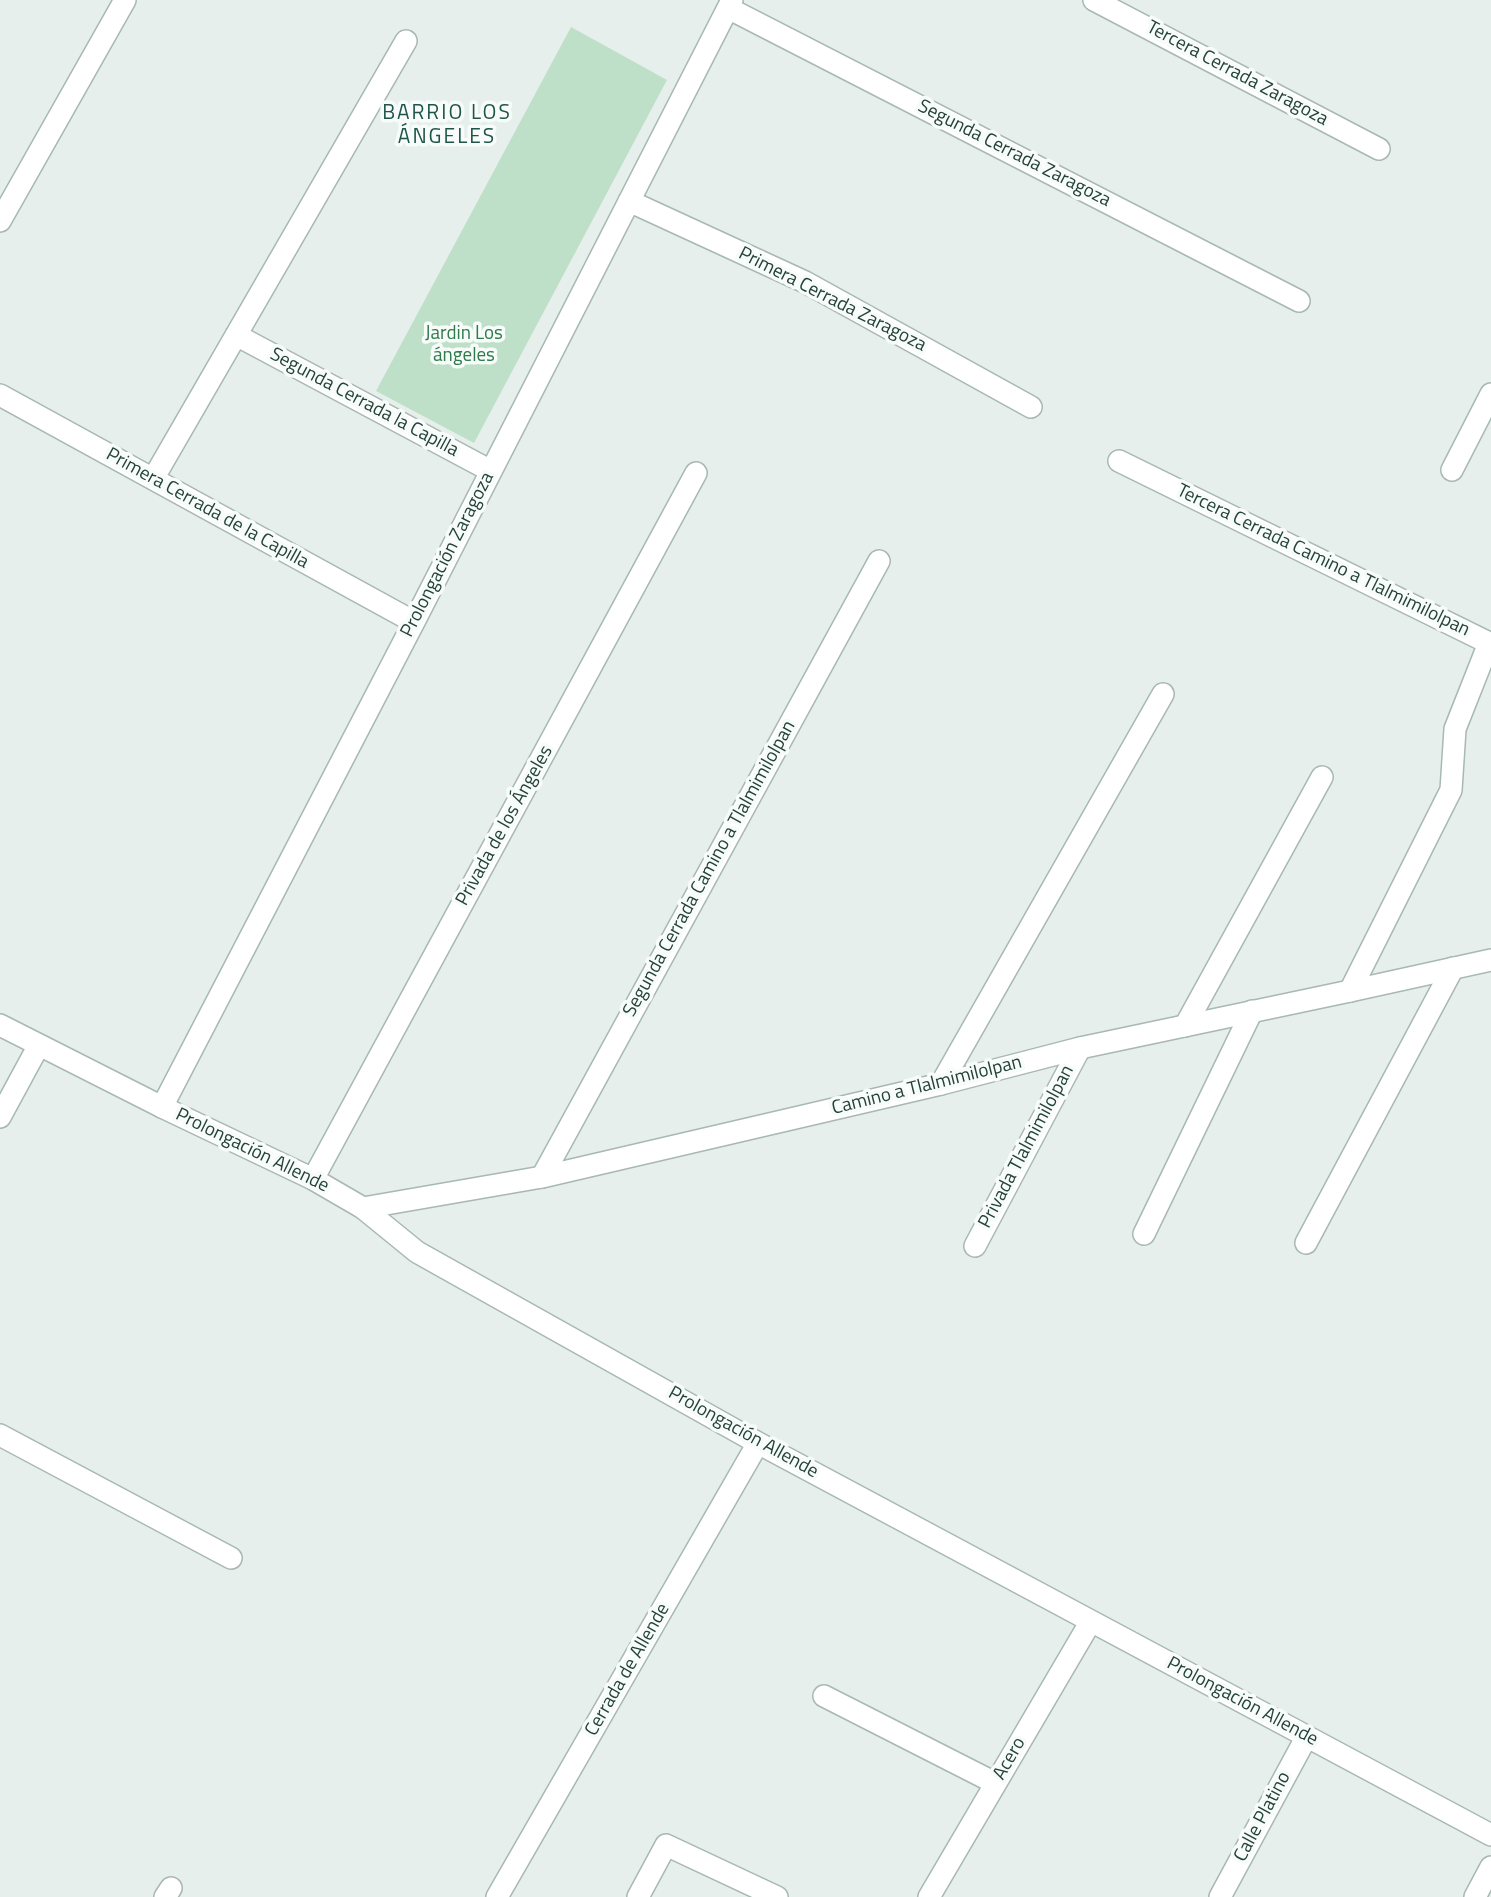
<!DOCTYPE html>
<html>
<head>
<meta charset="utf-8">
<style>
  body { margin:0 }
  canvas { display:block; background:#e6efeb }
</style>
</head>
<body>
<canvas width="1491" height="1897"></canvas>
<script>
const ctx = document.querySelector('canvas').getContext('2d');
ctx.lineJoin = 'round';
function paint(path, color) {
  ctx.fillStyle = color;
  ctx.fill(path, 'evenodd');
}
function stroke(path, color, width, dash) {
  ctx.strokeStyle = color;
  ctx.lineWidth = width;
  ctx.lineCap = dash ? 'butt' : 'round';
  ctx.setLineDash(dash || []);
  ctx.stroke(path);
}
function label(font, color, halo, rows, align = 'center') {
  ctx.font = font + ' "Titillium Web",sans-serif';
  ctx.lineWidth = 7;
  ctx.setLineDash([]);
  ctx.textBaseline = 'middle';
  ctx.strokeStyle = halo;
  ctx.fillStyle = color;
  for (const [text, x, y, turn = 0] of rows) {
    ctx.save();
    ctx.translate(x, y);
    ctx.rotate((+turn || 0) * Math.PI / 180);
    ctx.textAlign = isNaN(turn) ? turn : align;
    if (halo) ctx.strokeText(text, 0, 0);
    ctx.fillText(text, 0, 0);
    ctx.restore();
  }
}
const green = new Path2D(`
  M571,27L667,80L474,443L376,391Z`);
const minor = new Path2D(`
  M1094,0L1379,149
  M728,8L1299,301
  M629,201L805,282L1031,407
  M0,221L125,0
  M236,335L491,471
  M0,395L414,622
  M1119,461L1489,643L1455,729L1451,790L1350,991
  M1452,470L1491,394
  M153,479L406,41
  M1185,1026L1322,777
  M941,1084L1163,694
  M162,1107L414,622L732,0
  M542,1177L879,561
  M313,1179L696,473
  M363,1208L417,1252L758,1443L1491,1835
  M1144,1234L1252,1011
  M1306,1243L1453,968
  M975,1246L1080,1048
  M0,1435L231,1558
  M824,1696L995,1783
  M165,1897L171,1888
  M497,1897L758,1443
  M638,1897L666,1845L777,1897
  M929,1897L1091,1621
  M1220,1897L1307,1736
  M1475,1897L1491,1867`);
const tertiary = new Path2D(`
  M0,1025L162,1107L313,1179L363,1208L542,1177L941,1084L1080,1048L1350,991L1491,960
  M0,1117L39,1045`);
const streetNames = [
  ["Tercera Cerrada Zaragoza",1237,74,28],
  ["Segunda Cerrada Zaragoza",1014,154,27],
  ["Primera Cerrada Zaragoza",832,300,27],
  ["Segunda Cerrada la Capilla",364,403,28],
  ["Primera Cerrada de la Capilla",207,509,29],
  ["Prolongación Zaragoza",448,555,-63],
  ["Tercera Cerrada Camino a Tlalmimilolpan",1323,561,26],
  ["Privada de los Ángeles",505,826,-61],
  ["Segunda Cerrada Camino a Tlalmimilolpan",710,869,-61],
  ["Camino a Tlalmimilolpan",927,1086,-14],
  ["Privada Tlalmimilolpan",1027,1147,-62],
  ["Prolongación Allende",252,1151,26],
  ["Prolongación Allende",743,1433,29],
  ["Cerrada de Allende",628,1670,-60],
  ["Prolongación Allende",1242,1702,28],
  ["Acero",1010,1759,-60],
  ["Calle Platino",1263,1817,-62]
];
const parkNames = [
  ["Jardin Los",464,334],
  ["ángeles",464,356]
];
const neighbourhoodNames = [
  ["BARRIO LOS",447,114],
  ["ÁNGELES",447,138]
];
paint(green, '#bfe0c8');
stroke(minor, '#a8b8b2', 24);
stroke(tertiary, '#a8b8b2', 24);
stroke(minor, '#fff', 21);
stroke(tertiary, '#fff', 21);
label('19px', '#24423a', '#f7fbf9', streetNames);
label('19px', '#2d7a4b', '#f7fbf9', parkNames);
ctx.letterSpacing = '2px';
label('21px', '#1f5548', '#f7fbf9', neighbourhoodNames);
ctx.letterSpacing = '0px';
</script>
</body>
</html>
